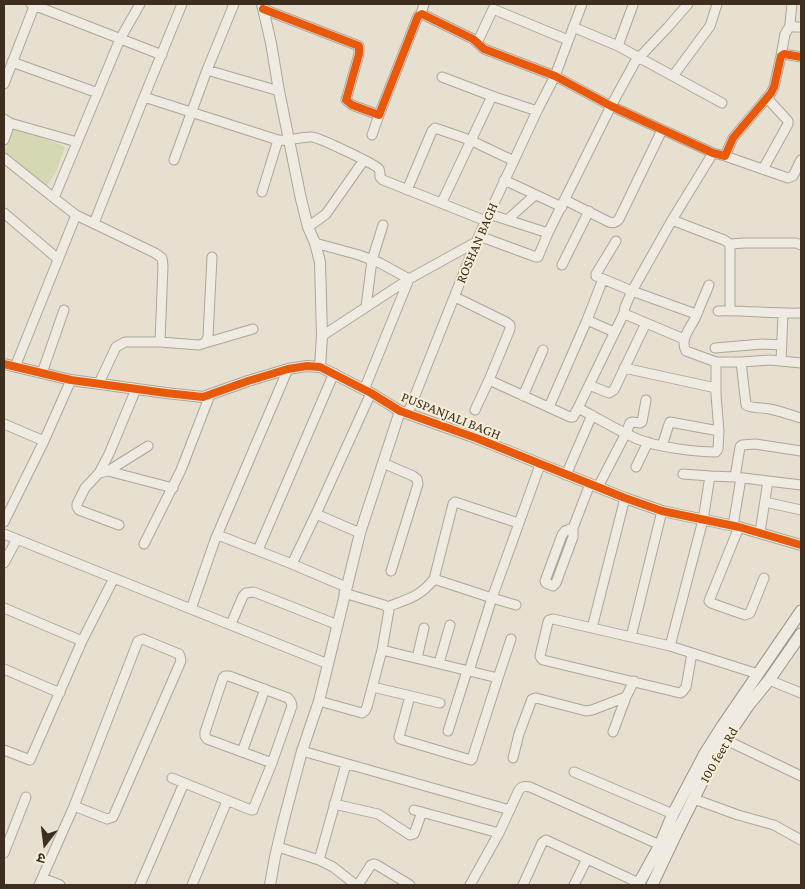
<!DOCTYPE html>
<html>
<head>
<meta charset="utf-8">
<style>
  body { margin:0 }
  #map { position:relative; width:805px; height:889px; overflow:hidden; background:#e7e0d1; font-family:"Crimson Pro","Noto Sans Devanagari",serif }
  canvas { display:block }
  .frame { position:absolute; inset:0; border:5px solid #3d2e20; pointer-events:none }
  .north { position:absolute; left:20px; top:819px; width:50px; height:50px; -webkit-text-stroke:4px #f7eed8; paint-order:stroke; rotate:195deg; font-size:14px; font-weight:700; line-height:20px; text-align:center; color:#3d2e20 }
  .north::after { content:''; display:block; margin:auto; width:18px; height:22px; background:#3d2e20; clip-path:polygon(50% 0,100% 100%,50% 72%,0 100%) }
</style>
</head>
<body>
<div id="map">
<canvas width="805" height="889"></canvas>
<div class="frame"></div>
<div class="north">उ</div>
</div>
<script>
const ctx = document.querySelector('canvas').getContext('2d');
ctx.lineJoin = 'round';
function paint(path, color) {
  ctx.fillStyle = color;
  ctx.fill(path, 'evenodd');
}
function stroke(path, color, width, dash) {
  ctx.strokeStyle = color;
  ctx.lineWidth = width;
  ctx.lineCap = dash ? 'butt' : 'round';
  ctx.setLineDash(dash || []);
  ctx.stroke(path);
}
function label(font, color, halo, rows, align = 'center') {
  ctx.font = font + ' "Crimson Pro",serif';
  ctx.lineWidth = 4;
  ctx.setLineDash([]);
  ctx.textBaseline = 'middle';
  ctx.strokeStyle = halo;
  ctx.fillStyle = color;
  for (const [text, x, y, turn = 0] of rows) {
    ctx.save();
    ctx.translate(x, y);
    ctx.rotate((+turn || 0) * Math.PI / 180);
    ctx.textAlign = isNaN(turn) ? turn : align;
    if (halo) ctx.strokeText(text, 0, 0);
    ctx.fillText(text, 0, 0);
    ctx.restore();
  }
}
const green = new Path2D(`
  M14,127L39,136L65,147L56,172L46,188L4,153Z`);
const minor = new Path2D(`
  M31,4L162,55
  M182,4L144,97L278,140C289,142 301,136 312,137C320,138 375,164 379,169C380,171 380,175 380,177L383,180L486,221
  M792,4L790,23L794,27H801
  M263,9L359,46V54L346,100L352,105L379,115L418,16L422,14L473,39L484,49L555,76L611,106L713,153L725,156L733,138L771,93L774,87L781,56L784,54L801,57
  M421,14L424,4
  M573,27L618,46L722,103
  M477,43L493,9L568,40
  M618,46L633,5
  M781,56L785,34L791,24
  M12,62L98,93
  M207,70L279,91
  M673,76L710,26L712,20L717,4
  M442,77L492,96
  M4,84L35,4
  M4,119L10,123L4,140
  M10,123L77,142
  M372,135L379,115
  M725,156L788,178L793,176L801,160
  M4,158L54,198L76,215L155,253L162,258L163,266L160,342
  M174,160L207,70L234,4
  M763,169L788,124V121L767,98
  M504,180L562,207
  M407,190L432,131L435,128L470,140L514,161
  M262,192L278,140
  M54,198L120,39L140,4
  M565,200L609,222C614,223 616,223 619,219L662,130
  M442,202L492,96L537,111
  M4,213L58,259
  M507,220L535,195
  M672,220L724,240L730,244V310
  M94,223L144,97
  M308,227L326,214L364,160
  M548,233L611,106L635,62L668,27L688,4
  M479,236L536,257H538L548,233L489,214
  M616,241L596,274V276L632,291L672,220L713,153
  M315,243L359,255L380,263L409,279L322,336
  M730,244L744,243H796L801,245
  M562,265L589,211
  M455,297L506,322L510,325V329L489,380
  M366,307L372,260L383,225
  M718,311C746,310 773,314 801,313
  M696,316L709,285
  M587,320L603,279
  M205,343L253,329
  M715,348L762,344L782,345
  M781,361L783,314
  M716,362H741L770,360L801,363
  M741,362L746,405C753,409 762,407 770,409C780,411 791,415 801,418
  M15,367L76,215
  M624,368L716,388
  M42,373L64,310
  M99,383L116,347L125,342H160L199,345L205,343L208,337L212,257
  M589,385L609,393L614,390L646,323
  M364,390L409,279L476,242
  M523,396L543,350
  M549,407L587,320L614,332
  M578,408L624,313
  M475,410L489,380L570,417H573L578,408C598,418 618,431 640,440C658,447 695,452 716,452L718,449L719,431L716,395V362L686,351C679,338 692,327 696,316L693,313L632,291L625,307L624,313L627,315L684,339
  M408,413L476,242L537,111L555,76L582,4
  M4,424L44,441
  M662,446L669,424L670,422L719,431
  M383,463L413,476L417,479L418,484L391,571
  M636,467L648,442
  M108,471L173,488
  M99,473L109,454L136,389
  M566,475L592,415
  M710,476L735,477L801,485
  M735,477L740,447L742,445L755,444L801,451
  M598,487L626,433L630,423L632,422L640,423L642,422L646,400
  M765,502L801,510
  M4,522L44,441L71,380
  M518,523L455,502L453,504L434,579L492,598L540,465
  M119,525L79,510L77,507V504L85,488L99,473L108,471L148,446
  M733,526L741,478
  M739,527L709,601L711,603L745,615L750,613L764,578
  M573,528L565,531L562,535L545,581L546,583L553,586L556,583L573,537V528L590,484
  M760,532L768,481
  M360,533L316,514L371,393
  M4,534L328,664
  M218,535L292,564L346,587
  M144,544L181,470L210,395
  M258,550L334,373
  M4,563L17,539
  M292,564L316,514
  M344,593L384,605L387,607L389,610L382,650
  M387,607C408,599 420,597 434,579
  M4,608L82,641
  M191,609L215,540L288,369
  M231,624L243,596L246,593L254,592L338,625
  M592,628L625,498
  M631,637L662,511
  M670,646L703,520L710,476L683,474
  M692,653L686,687L682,692L680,693L543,660L541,658L540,656L548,622L549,620L553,619L670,646L758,674
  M417,658L424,628
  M439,663L450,625
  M4,669L60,693
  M469,671L492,598L516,605
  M769,680L801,693
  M373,687L440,703
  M410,696L399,737L400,739L471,760L472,759L498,678
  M319,701L362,713L365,711L367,707L382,650L498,678L511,639
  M448,731L467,671
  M613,732L626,697
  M726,740L801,776
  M4,750L30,760L82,641L114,578
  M302,751L510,810
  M242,752L265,689
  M513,758L519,734L532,699L536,698L586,711L592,710L626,697L634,681
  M574,772L673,814
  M172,778L251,810H253L254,807L272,763L292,706L291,702L288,698L229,676H225L223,678L205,732V736L207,739L272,763
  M694,799L738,815L774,825L801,840
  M334,804L378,814L410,835L414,834L422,812
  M414,810L499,833
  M278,847L319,860L333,867L356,885
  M4,853L26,797
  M319,860L346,764
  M42,878L60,885
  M39,885L74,806L138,641L143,639L145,640L179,654L180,656L181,661L113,817L107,819L74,806
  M140,885L184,783
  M192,885L227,801
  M358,885L371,865L374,864L377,865L410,885
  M470,885L499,833L518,792C521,786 524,786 530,787L660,845
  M523,885L542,843L546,840L639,883
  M574,885L587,859`);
const tertiary = new Path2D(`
  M262,4L271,43L279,91L301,199L308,227L315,243L320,262L322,336L320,367
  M4,364L71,380L166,393L203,397L248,381L288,369L307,366L320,367L371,393L400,411L476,438L625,498L662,511L739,527L801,545
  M270,885L275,857L283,823L302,751L319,701L360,533L400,411`);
const secondary = new Path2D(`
  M638,885L660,845L673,814L704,755L723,725L801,611
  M652,885L677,832L710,766L729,734L748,706L769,680L801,634`);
const cycleway = new Path2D(`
  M263,9L359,46V54L346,100L352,105L379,115L418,16L422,14L473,39L484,49L555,76L611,106L713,153L725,156L733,138L771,93L774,87L781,56L784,54L801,57
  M4,364L71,380L166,393L203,397L248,381L288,369L307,366L320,367L371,393L400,411L476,438L625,498L662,511L739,527L801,545`);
const streetNames = [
  ["ROSHAN BAGH",477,243,-67],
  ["PUSPANJALI BAGH",451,416,22],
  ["100 feet Rd",719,755,-60]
];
paint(green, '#d6d7b3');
stroke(minor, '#ada599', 11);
stroke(tertiary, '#ada599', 12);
stroke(secondary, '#9c958a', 13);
stroke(minor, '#efebe3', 9);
stroke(tertiary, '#efebe3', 10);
stroke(secondary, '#efebe3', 11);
stroke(cycleway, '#e8590c', 8);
label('14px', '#3d2e20', '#f7eed8', streetNames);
</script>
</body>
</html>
